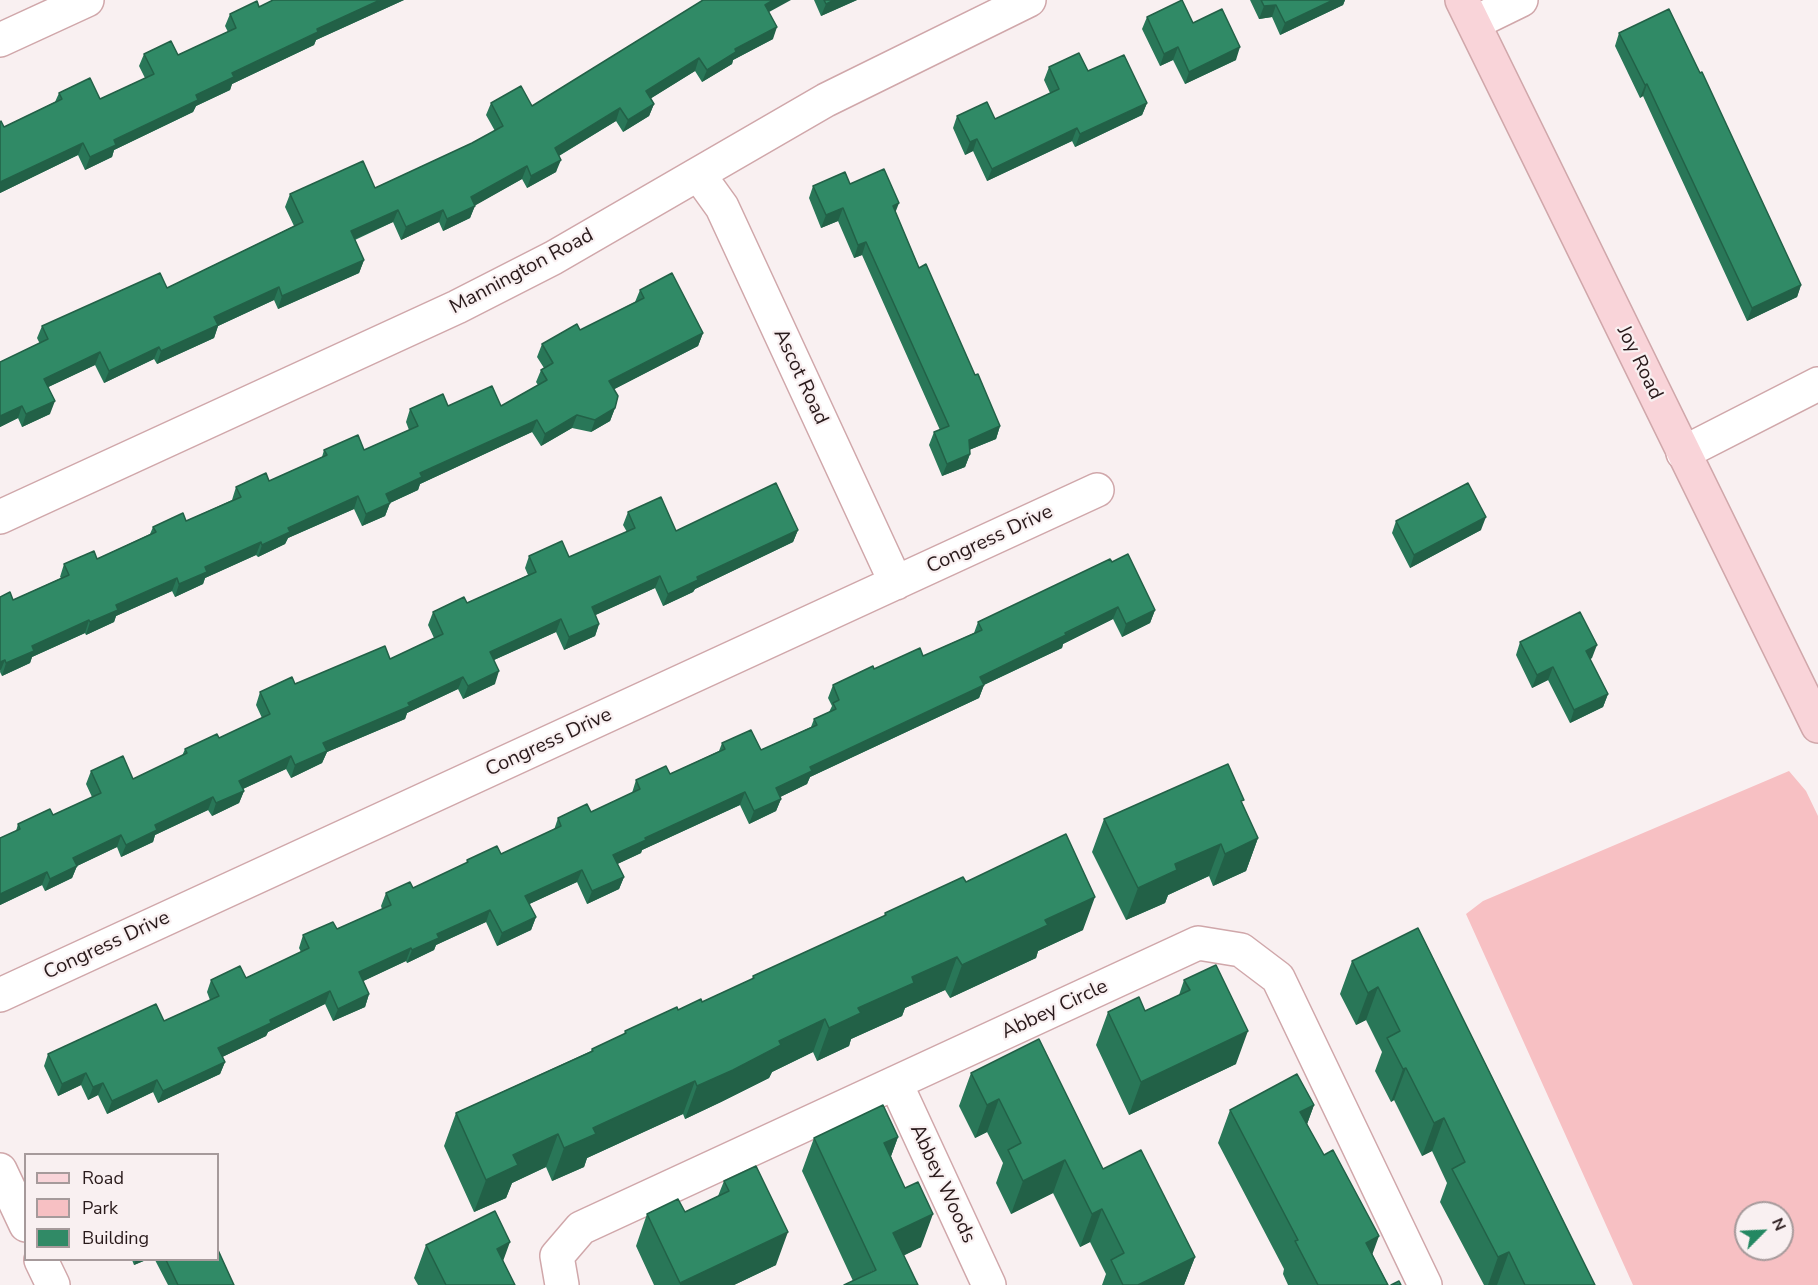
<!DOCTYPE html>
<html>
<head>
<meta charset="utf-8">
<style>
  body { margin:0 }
  #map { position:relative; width:1818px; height:1285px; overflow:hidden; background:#f9f0f1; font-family:"Nunito Sans",sans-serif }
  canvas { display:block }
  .legend { position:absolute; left:24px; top:1153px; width:195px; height:108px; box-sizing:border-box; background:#f9f0f1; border:2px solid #a69a9b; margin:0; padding:8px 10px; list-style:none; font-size:18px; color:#291a1b }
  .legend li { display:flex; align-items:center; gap:12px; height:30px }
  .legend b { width:30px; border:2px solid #a69a9b }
  .north { position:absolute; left:1734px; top:1201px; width:60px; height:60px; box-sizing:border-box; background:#f9f0f1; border:2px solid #a69a9b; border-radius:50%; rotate:66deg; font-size:16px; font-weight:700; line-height:24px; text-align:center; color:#291a1b }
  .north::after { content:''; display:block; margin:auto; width:21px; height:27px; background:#248862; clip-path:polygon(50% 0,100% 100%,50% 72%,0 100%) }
</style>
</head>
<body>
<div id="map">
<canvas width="1818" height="1285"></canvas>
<ul class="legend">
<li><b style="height:8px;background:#f9d4d9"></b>Road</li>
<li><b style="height:16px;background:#f7c0c3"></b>Park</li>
<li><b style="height:16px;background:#308a66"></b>Building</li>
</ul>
<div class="north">N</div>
</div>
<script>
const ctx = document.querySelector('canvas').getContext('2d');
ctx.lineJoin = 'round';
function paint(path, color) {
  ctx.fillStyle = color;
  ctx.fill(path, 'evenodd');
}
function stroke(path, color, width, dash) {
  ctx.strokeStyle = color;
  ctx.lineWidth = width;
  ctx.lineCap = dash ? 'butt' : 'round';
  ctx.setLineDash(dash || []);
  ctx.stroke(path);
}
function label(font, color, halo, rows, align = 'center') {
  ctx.font = font + ' "Nunito Sans",sans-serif';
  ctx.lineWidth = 4.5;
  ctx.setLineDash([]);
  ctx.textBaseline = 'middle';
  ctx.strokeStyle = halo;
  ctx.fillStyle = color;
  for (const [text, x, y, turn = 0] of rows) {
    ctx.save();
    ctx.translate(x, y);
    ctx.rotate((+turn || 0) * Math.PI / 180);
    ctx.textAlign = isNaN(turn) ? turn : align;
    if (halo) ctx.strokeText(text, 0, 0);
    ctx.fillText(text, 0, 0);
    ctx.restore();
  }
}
const green = new Path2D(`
  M1789,771L1806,791L1818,816V1285H1633L1466,914L1483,901ZM1746,1213H1782V1249H1746Z`);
const street = new Path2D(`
  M1474,23L1521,0
  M0,40L87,0
  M699,175L722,207L896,583
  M1683,453L1818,384
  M0,517L457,307L553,258L826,100L1029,0
  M0,995L1097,490
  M896,1084L989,1285
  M0,1170L26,1225
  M41,1260L53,1285
  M562,1285L557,1256L581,1228L1198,943L1241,950L1278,978L1425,1285`);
const secondary = new Path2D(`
  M1462,0L1818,726`);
const wall = new Path2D(`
  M273,0H404L316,40L314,45L232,84L230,90L196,106L193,112L114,150L112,157L85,170L78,155L0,193V122L4,127L55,102L59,93L100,99L145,78L139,66L144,54L178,55L228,32L225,26L230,14L259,7Z
  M814,0H857L821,16Z
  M1250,0H1345L1343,5L1280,35L1272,17L1259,19Z
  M769,12L773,39L733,60L732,64L702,82L695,71L651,98L654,104L649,116L623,132L616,121L559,156L556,172L527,188L522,179L475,205L470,218L443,231L439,222L401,240L393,222L355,240L364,260L359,273L278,309L274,300L218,326L214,338L157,364L154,359L104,383L95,365L48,387L50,414L22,427L18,418L0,427V362L40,344L37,338L42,326L167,288L294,226L285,207L290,194L375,188L472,143L495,131L486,115L491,103L532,106Z
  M1147,17L1193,23L1236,60L1185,84L1173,60L1160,66L1142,29Z
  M1619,33L1801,285L1797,297L1747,321L1643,96L1640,98L1615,46Z
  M1049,67L1147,103L1142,115L1075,147L1072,141L987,181L973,151L965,155L953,128L957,116L995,119L1050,93L1044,80Z
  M850,184L896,213L919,268L975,375L1000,426L996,439L969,450L970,454L965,467L942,476L929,445L934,432L940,430L862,255L854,258L838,221L821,228L809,198L813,186Z
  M640,290L703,333L698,346L614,389L615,408L610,421L591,432L572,428L541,446L532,432L420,484L418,490L390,503L385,516L362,526L354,509L288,538L285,544L258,557L256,555L205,578L203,584L175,597L172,591L116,616L114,622L86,635L85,633L32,657L30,663L2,676L0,672L13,600L61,578L60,577L64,564L97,559L150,534L153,527L186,521L232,500L236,487L269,481L322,457L324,450H364L409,430L406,422L410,409L448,406H501L538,385L536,382L541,370L544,368L537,357L542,344L580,330L635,302Z
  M628,512L676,531L798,530L793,542L695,589L693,592L663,606L655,588L595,615L599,624L595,636L564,650L556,632L494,660L495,684L463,699L458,689L407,713L405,719L327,752L322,763L291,778L286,769L243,789L244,791L239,803L212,816L208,810L155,835L153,842L121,857L117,847L77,866L72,878L45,891L42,885L0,905V838L16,831L18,824L53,815L92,797L86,784L91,771L133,779L182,756L185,749L219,738L262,718L256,705L260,692L390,659L434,638L428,625L433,612L467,603L528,575L525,568L529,556L569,557L627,532L623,525Z
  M1396,521L1481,530L1410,568L1392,533Z
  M1112,562L1155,610L1150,623L1122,637L1113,619L1063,644L1062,648L984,685L979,698L810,777L807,784L780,797L781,799L776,811L749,824L740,805L642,850L641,853L617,864L624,877L619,889L587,904L577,882L529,904L536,917L531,930L497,946L486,922L436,945L434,950L407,963L406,961L363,981L369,994L365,1007L333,1021L325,1004L268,1032L266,1036L222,1057L225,1062L220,1074L158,1103L153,1092L107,1114L98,1095L88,1100L81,1085L58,1096L44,1066L48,1054L164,1021L210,1000L207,992L211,980L246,978L301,952L299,948L303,935L337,929L382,909L381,906L386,893L413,888L466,864L467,860L501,854L554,830L558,818L591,812L632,793L636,780L670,774L719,751L722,743L761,750L811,727L814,719L829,712L832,706L828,698L833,685L874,669L923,656L974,633L978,622Z
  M1520,642L1592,658L1590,659L1608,694L1603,707L1570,723L1548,680L1532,688L1516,655Z
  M1242,805L1258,838L1246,871L1213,886L1209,876L1168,895L1165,903L1126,920L1092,852L1104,819Z
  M966,882L1083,930L1038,951L1036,958L950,998L945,990L905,1008L902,1016L851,1039L849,1046L817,1061L813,1052L772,1072L769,1078L721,1102L685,1119L683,1114L587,1158L584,1167L552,1181L546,1167L512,1183L506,1198L474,1212L444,1146L456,1113L591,1051L592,1049L624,1034L625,1031L678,1010L702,1002L752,979L753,976L884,916L885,913Z
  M1418,928L1595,1285H1484L1440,1202L1447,1183L1432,1151L1422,1156L1394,1100L1391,1102L1375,1071L1382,1052L1366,1020L1356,1025L1340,994L1352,961Z
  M1184,980L1236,1064L1129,1115L1096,1045L1108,1012L1145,1011L1179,995Z
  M971,1073L1103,1169L1195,1257L1184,1285H1102L1106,1274L1090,1242L1080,1247L1053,1193L1011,1214L996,1183L1003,1163L987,1132L975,1138L959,1106Z
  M1314,1105L1307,1124L1388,1285H1288L1283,1274L1284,1269L1218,1143L1230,1110Z
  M898,1137L891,1156L921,1247L853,1281L802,1171L814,1138Z
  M724,1181L776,1265L734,1285H654L636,1246L647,1214L685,1212L718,1196Z
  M426,1245L503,1261L515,1285H418L414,1278Z
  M132,1260H146L134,1265Z
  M155,1260H218L234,1285H168Z`);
const shadedWall = new Path2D(`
  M380,0H404L316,40L314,45L232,84L230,90L196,106L193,112L114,150L112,157L85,170L90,157L114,140L196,95L232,73L317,29Z
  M773,0H791L760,17L765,5Z
  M834,0H857L821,16L826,4Z
  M1333,0H1345L1343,5L1280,35L1285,23Z
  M1276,5L1272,17L1259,19L1264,6Z
  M777,27L773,39L733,60L732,64L702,82L707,70L735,49Z
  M1178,47L1173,60L1160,66L1164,54Z
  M1240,47L1236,60L1185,84L1189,72Z
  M699,58L695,71L642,104L646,91Z
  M1647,84L1643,96L1640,98L1645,85Z
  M1147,103L1142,115L1075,147L1080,134Z
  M654,104L649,116L623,132L628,120Z
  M620,108L616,121L550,161L555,148Z
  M1077,128L1072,141L987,181L992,169Z
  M977,139L973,151L965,155L970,142Z
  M83,143L78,155L0,193V182Z
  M561,160L556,172L527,188L531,176Z
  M527,166L522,179L469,209L475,206L470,218L443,231L447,219L471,197Z
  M899,203L894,216L893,206Z
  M843,208L838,221L821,228L826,215Z
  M398,210L393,222L346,243L351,231Z
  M443,210L439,222L401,240L406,227Z
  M866,242L862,255L854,258L858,245Z
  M364,260L359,273L278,309L282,296Z
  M1801,285L1797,297L1747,321L1752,308Z
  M279,287L274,300L218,326L214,338L157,364L161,351L214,317Z
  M703,333L698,346L605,394L609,381Z
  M159,347L154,359L104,383L109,371Z
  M100,352L95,365L40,391L44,379Z
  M55,401L50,414L22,427L26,414Z
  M22,406L18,418L0,427V416Z
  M615,408L610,421L591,432L595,420Z
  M577,415L572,428L541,446L545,434Z
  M537,420L532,432L420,484L418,490L381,507L386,494L420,473Z
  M1000,426L996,439L964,452L969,440Z
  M970,454L965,467L942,476L947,464Z
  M358,496L354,509L288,538L285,544L258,557L262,545L288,528Z
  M390,503L385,516L362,526L366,514Z
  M1486,517L1481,530L1410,568L1414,555Z
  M798,530L793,542L695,589L693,592L663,606L668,594L697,577Z
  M261,542L256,555L205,578L203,584L175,597L179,584L205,567Z
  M660,576L655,588L587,619L592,607Z
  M177,578L172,591L116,616L114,622L86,635L90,622L116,605Z
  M1118,607L1113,619L1063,644L1062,648L975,689L980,677Z
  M1155,610L1150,623L1122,637L1126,624Z
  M561,619L556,632L485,664L490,652Z
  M89,620L85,633L32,657L30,663L2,676L6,663L32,646Z
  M599,624L595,636L564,650L569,637Z
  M1597,645L1592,658L1581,663L1586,651Z
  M5,660L0,672V662Z
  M1553,667L1548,680L1532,688L1537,675Z
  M499,671L495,684L463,699L468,686Z
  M463,677L458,689L407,713L405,719L327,752L322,763L291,778L295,765L323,743Z
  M984,685L979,698L810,777L807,784L772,801L776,788L810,767Z
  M1608,694L1603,707L1570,723L1574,710Z
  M291,756L286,769L234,793L239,781Z
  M244,791L239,803L212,816L216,803Z
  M745,792L740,805L642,850L641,853L609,868L613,855L645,838Z
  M213,797L208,810L155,835L153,842L121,857L126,845L155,825Z
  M781,799L776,811L749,824L754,811Z
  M121,835L117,847L77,866L72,878L45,891L50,879L73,858Z
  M1258,838L1246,871L1213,886L1225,854Z
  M1221,844L1209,876L1168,895L1165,903L1126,920L1138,888L1175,864Z
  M582,870L577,882L521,908L525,896Z
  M47,872L42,885L0,905V894Z
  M624,877L619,889L587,904L592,891Z
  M1095,897L1083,930L1038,951L1036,958L950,998L962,965L1045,920Z
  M490,910L486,922L436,945L434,950L407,963L412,950L437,934Z
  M536,917L531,930L497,946L502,933Z
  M411,948L406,961L355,985L359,972Z
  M957,957L945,990L905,1008L902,1016L851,1039L849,1046L817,1061L829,1028L858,1008L912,977Z
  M1378,987L1366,1020L1356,1025L1368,993Z
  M330,991L325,1004L268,1032L266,1036L214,1061L218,1048L270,1020Z
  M369,994L365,1007L333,1021L338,1009Z
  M825,1019L813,1052L772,1072L769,1078L721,1102L685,1119L697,1086L779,1041Z
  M1248,1031L1236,1064L1129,1115L1141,1082Z
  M225,1062L220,1074L158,1103L163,1091Z
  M1406,1068L1394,1100L1391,1102L1403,1069Z
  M86,1073L81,1085L58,1096L62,1084Z
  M157,1080L153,1092L107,1114L112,1101Z
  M695,1081L683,1114L587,1158L584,1167L552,1181L564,1148L593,1128Z
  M103,1083L98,1095L88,1100L93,1087Z
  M999,1099L987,1132L975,1138L987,1105Z
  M1314,1105L1302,1138L1300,1112Z
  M1444,1118L1432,1151L1422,1156L1434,1123Z
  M558,1134L546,1167L512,1183L506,1198L474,1212L486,1180L513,1155Z
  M898,1137L886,1170L884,1143Z
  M1065,1160L1053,1193L1011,1214L1023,1181Z
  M1102,1209L1090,1242L1080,1247L1092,1214Z
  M933,1214L921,1247L881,1266L893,1233Z
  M788,1232L776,1265L734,1285H680V1283Z
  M1379,1236L1367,1269L1366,1243Z
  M510,1242L498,1275L497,1249Z
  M1509,1252L1497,1285H1488L1498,1257Z
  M1195,1257L1184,1285H1138Z
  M136,1260H146L134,1265Z`);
const building = new Path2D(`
  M273,0H380L317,29L318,32L232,73L234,77L196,95L198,100L114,140L116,145L90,157L83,143L0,182V122L1,121L4,127L62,99L59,93L90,78L100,99L154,74L144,54L171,41L178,55L236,28L230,14L257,1L259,7Z
  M703,0H773L765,5L777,27L735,49L736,52L707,70L699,58L646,91L654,104L628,120L620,108L555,148L561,160L531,176L527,166L471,197L475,206L447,219L443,210L406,227L398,210L351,231L364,260L282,296L279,287L214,317L218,325L161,351L159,347L109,371L100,352L44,379L55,401L26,414L22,406L0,416V362L48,339L42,326L160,273L167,288L303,222L290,194L363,161L375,188L472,143L503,126L491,103L521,86L532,106Z
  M824,0H834L826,4Z
  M1182,0L1193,23L1222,9L1240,47L1189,72L1178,47L1164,54L1147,17Z
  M1261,0H1333L1285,23L1276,5L1264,6Z
  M1669,9L1700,73L1702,72L1801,285L1752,308L1647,84L1645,85L1619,33Z
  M1079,53L1088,71L1124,55L1147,103L1080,134L1077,128L992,169L977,139L970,142L957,116L987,102L995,119L1059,89L1049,67Z
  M884,169L899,203L893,206L919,268L926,264L975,375L978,374L1000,426L969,440L970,454L947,464L934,432L949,426L866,242L858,245L843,208L826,215L813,186L845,172L850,184Z
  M672,273L703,333L609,381L618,396L615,408L595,420L577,415L545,434L537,420L420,473L422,477L386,494L390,503L366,514L358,496L288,528L290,532L262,545L261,542L205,567L207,572L179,584L177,578L116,605L118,610L90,622L89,620L32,646L34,651L6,663L5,660L0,662V597L10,592L13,600L69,575L64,564L94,551L97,559L156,532L153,527L183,513L186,521L241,497L236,487L266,473L269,481L327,455L324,450L358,435L364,450L418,426L410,409L443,394L448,406L492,386L501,406L547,380L541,370L553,363L542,344L577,324L580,330L644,298L640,290Z
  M776,483L798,530L697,577L698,580L668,594L660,576L592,607L599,624L569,637L561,619L490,652L499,671L468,686L463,677L408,703L410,706L323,743L327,751L295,765L291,756L239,781L244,791L216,803L213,797L155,825L157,830L126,845L121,835L73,858L77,866L50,879L47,872L0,894V838L20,829L18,824L50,809L53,815L101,793L91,771L123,756L133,779L187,753L185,749L217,734L219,738L270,714L260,692L292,677L295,684L385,646L390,659L443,634L433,612L464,597L467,603L536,572L529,556L562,541L569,557L635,528L628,512L661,497L676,531Z
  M1468,483L1486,517L1414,555L1396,521Z
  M1128,554L1155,610L1126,624L1118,607L1065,633L1066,635L980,677L984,685L810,767L812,771L776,788L781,799L754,811L745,792L645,838L646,840L613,855L624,877L592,891L582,870L525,896L536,917L502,933L490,910L437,934L439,938L412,950L411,948L359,972L369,994L338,1009L330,991L270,1020L271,1023L218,1048L225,1062L163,1091L157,1080L112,1101L103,1083L93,1087L86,1073L62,1084L48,1054L156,1004L164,1021L219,996L211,980L240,966L246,978L309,948L303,935L333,922L337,929L391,905L386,893L410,882L413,888L468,862L467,860L497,846L501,854L561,826L558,818L587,804L591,812L640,789L636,780L666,766L670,774L725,749L722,743L751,730L761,750L817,725L814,719L836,709L833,703L839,700L833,685L873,666L874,669L920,648L923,656L982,630L978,622L1110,559L1112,562Z
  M1580,612L1597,645L1586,651L1608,694L1574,710L1553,667L1537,675L1520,642Z
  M1228,764L1244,800L1241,801L1258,838L1225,854L1221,844L1175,864L1177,870L1138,888L1104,819Z
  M1066,834L1095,897L1045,920L1048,925L962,965L957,957L912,977L914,983L858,1008L861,1013L829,1028L825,1019L779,1041L781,1045L733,1070L697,1086L695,1081L593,1128L596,1134L564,1148L558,1134L513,1155L518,1165L486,1180L456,1113L593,1051L592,1049L626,1033L625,1031L677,1007L678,1010L701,999L702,1002L754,978L753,976L886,915L885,913L963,877L966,882Z
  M1418,928L1595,1285H1525L1509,1252L1498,1257L1452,1169L1465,1162L1444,1118L1434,1123L1406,1068L1403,1069L1387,1038L1400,1031L1378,987L1368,993L1352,961Z
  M1216,965L1248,1031L1141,1082L1108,1012L1139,997L1145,1011L1190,990L1184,980Z
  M1039,1039L1103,1169L1141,1150L1195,1257L1138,1285H1123L1111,1260L1124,1253L1102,1209L1092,1214L1065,1160L1023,1181L1008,1150L1021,1143L999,1099L987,1105L971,1073Z
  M1297,1074L1314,1105L1300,1112L1324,1155L1333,1150L1379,1236L1366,1243L1388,1285H1318L1295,1241L1298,1240L1230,1110Z
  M883,1105L898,1137L884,1143L905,1188L918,1182L933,1214L893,1233L918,1285H844L876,1270L814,1138Z
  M756,1166L788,1232L680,1283L647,1214L678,1199L685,1212L729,1191L724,1181Z
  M495,1211L510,1242L497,1249L515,1285H446L426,1245Z
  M218,1250L234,1285H178L166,1260H218Z
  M1399,1281L1401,1285H1391Z`);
const streetNames = [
  ["Mannington Road",522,272,-28],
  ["Joy Road",1639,363,64],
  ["Ascot Road",800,377,65],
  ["Congress Drive",990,540,-25],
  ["Congress Drive",549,743,-25],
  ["Congress Drive",107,946,-25],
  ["Abbey Circle",1055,1010,-25],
  ["Abbey Woods",942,1184,65]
];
paint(green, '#f7c0c3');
stroke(street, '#d0a7aa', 36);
stroke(secondary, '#d0a7aa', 36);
stroke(street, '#fff', 33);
stroke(secondary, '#f9d4d9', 33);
paint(wall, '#297758');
paint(shadedWall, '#226147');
paint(building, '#308a66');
stroke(building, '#226147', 1.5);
label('20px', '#291a1b', '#f9f0f1', streetNames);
</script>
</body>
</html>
